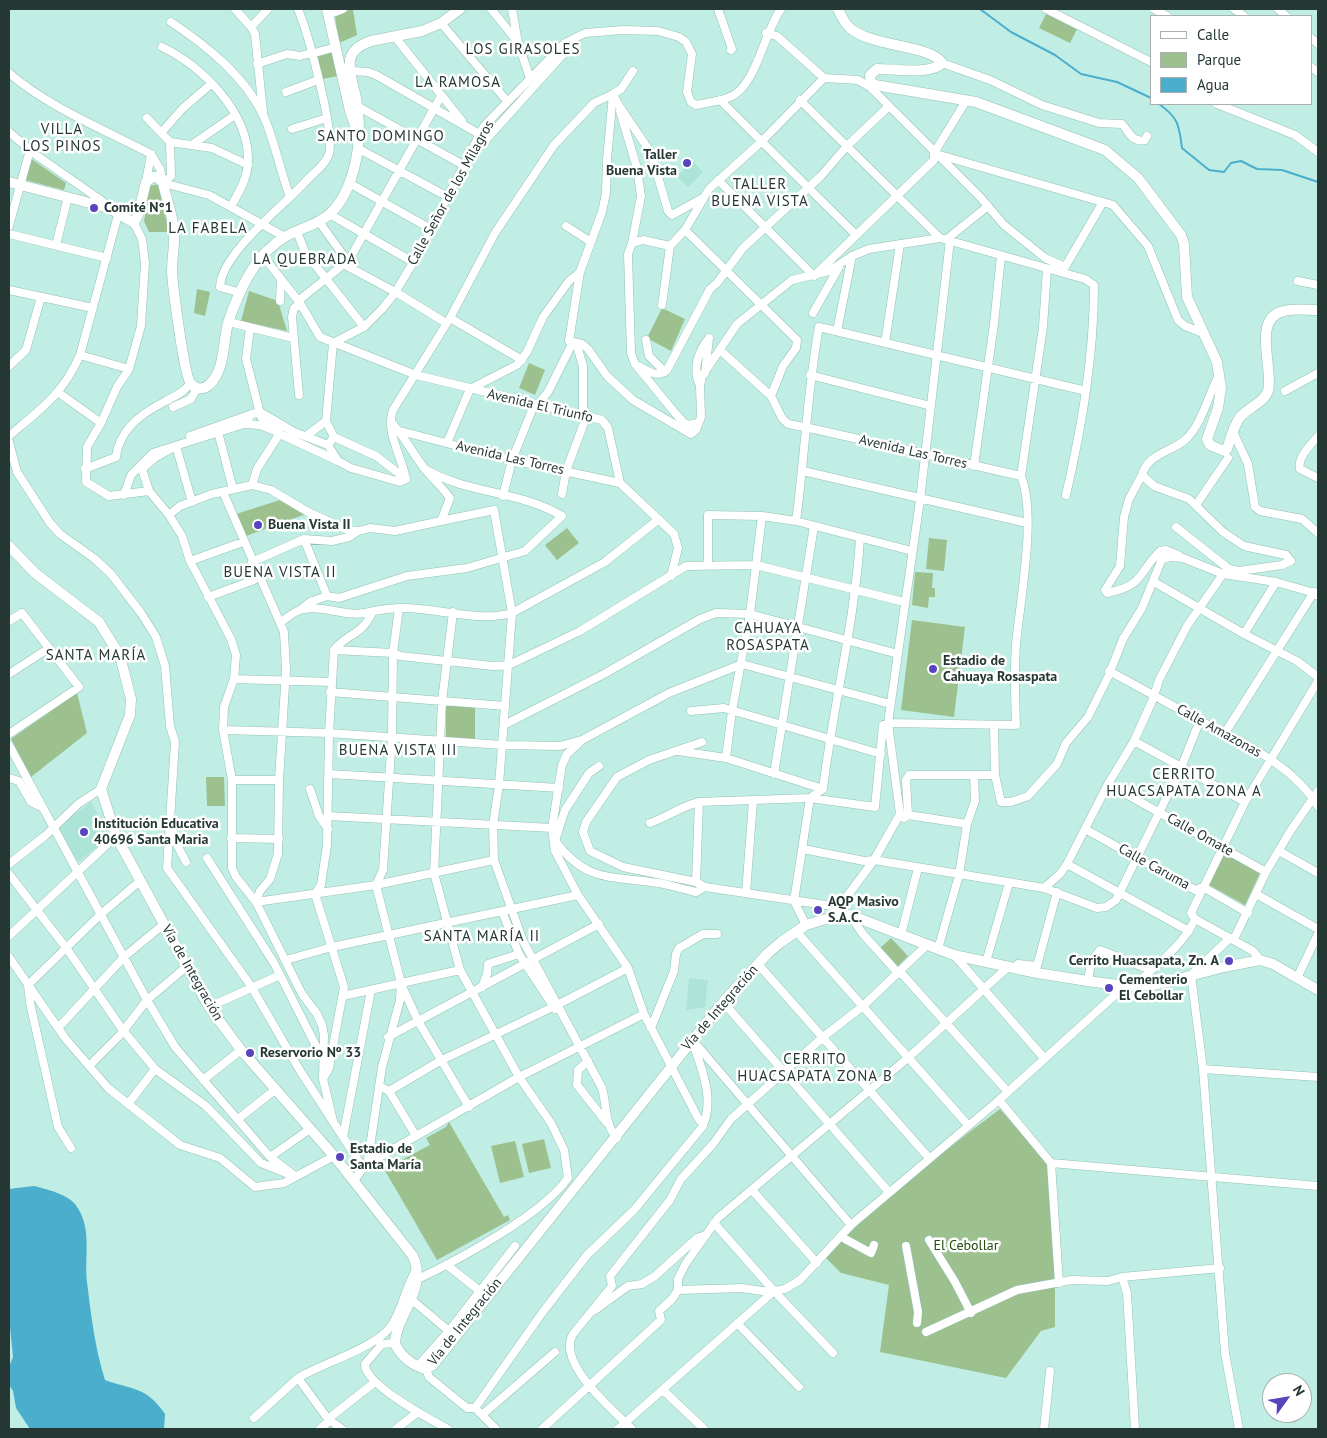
<!DOCTYPE html>
<html>
<head>
<meta charset="utf-8">
<style>
  body { margin:0 }
  #map { position:relative; width:1327px; height:1438px; overflow:hidden; background:#c1eee4; font-family:"PT Sans",sans-serif }
  canvas { display:block }
  .frame { position:absolute; inset:0; border:10px solid #263834; pointer-events:none }
  .legend { position:absolute; left:1150px; top:15px; width:162px; height:90px; box-sizing:border-box; background:#fff; border:1px solid #a8afae; margin:0; padding:6px 9px; list-style:none; font-size:15px; color:#263834 }
  .legend li { display:flex; align-items:center; gap:10px; height:25px }
  .legend b { width:25px; border:1px solid #a8afae }
  .north { position:absolute; left:1262px; top:1373px; width:50px; height:50px; box-sizing:border-box; background:#fff; border:1px solid #a8afae; border-radius:50%; rotate:58deg; font-size:14px; font-weight:700; line-height:20px; text-align:center; color:#263834 }
  .north::after { content:''; display:block; margin:auto; width:18px; height:22px; background:#5845bd; clip-path:polygon(50% 0,100% 100%,50% 72%,0 100%) }
</style>
</head>
<body>
<div id="map">
<canvas width="1327" height="1438"></canvas>
<div class="frame"></div>
<ul class="legend">
<li><b style="height:6px;background:#fff"></b>Calle</li>
<li><b style="height:14px;background:#9cc18e"></b>Parque</li>
<li><b style="height:14px;background:#4aaecc"></b>Agua</li>
</ul>
<div class="north">N</div>
</div>
<script>
const ctx = document.querySelector('canvas').getContext('2d');
ctx.lineJoin = 'round';
function paint(path, color) {
  ctx.fillStyle = color;
  ctx.fill(path, 'evenodd');
}
function stroke(path, color, width, dash) {
  ctx.strokeStyle = color;
  ctx.lineWidth = width;
  ctx.lineCap = dash ? 'butt' : 'round';
  ctx.setLineDash(dash || []);
  ctx.stroke(path);
}
function label(font, color, halo, rows, align = 'center') {
  ctx.font = font + ' "PT Sans",sans-serif';
  ctx.lineWidth = 5;
  ctx.setLineDash([]);
  ctx.textBaseline = 'middle';
  ctx.strokeStyle = halo;
  ctx.fillStyle = color;
  for (const [text, x, y, turn = 0] of rows) {
    ctx.save();
    ctx.translate(x, y);
    ctx.rotate((+turn || 0) * Math.PI / 180);
    ctx.textAlign = isNaN(turn) ? turn : align;
    if (halo) ctx.strokeText(text, 0, 0);
    ctx.fillText(text, 0, 0);
    ctx.restore();
  }
}
const built = new Path2D(`
  M693,161L703,172L688,188L677,176Z
  M91,802L110,837L78,862L57,827Z
  M689,978L708,980L705,1007L686,1010Z`);
const green = new Path2D(`
  M350,9H353L357,35L339,43L335,16Z
  M1046,14L1077,29L1070,43L1039,28Z
  M332,51L338,76L323,79L317,54Z
  M30,158L66,183L64,190L25,180Z
  M158,184L169,232H149L144,221L150,186Z
  M197,289L210,292L205,316L194,313Z
  M249,291L278,301L287,331L241,321Z
  M662,308L685,319L671,351L647,338Z
  M529,363L545,370L535,395L519,388Z
  M280,500L306,514L246,536L236,514Z
  M567,528L579,543L557,560L545,545Z
  M929,538L947,540L944,571L926,569Z
  M915,572L933,573L932,588H935V597H929L928,608L912,605Z
  M912,620L965,627L954,717L901,710Z
  M77,693L87,733L31,777L11,739Z
  M446,704L475,707V739L446,737Z
  M206,777H224L225,806H207Z
  M1224,853L1260,873L1245,905L1209,885Z
  M891,938L908,956L897,967L880,948Z
  M1000,1109L1047,1163L1055,1280V1327L1041,1331L1006,1378L880,1352L889,1285L841,1273L826,1258C877,1201 939,1155 1000,1109Z
  M449,1122L504,1217L508,1215L510,1220L437,1260L384,1169L430,1145L426,1138L446,1127Z
  M544,1139L551,1168L529,1173L522,1144Z
  M515,1141L524,1177L500,1183L491,1146Z`);
const water = new Path2D(`
  M34,1186C46,1189 67,1194 75,1204C93,1227 84,1256 87,1282C91,1315 95,1348 105,1380C132,1390 146,1386 165,1414L164,1429H30L16,1408L13,1391L9,1385V1367L13,1357L9,1317V1189Z`);
const stream = new Path2D(`
  M980,9L1011,32L1055,55L1081,74L1117,82L1151,98
  M1159,104C1179,118 1179,126 1182,148L1209,170L1224,172L1231,163L1241,161L1257,169L1282,170L1318,182`);
const street = new Path2D(`
  M235,9L251,27
  M491,9L517,41
  M512,9L518,43L530,78
  M718,9L732,49L731,50
  M1046,9L1151,62
  M1154,9L1167,16
  M1234,9L1244,16
  M1278,9L1286,16
  M330,14L343,9
  M171,22C207,46 246,77 264,117C275,142 280,171 290,197
  M441,23L507,101
  M766,33L777,36L824,78
  M395,37L462,121
  M1311,38L1318,44
  M162,47C202,66 248,112 248,159C248,177 240,191 231,206
  M311,54L336,47
  M942,63L990,80L1042,105L1099,123L1122,124C1129,131 1131,143 1145,140L1147,136
  M257,64L287,54L300,56L311,53
  M1311,67L1318,72
  M351,71L368,72L376,75L481,135
  M633,71L621,89L613,94L607,159L606,193L602,212L580,272L569,341L582,344L588,349L607,376L633,400L691,434L696,430L701,417L700,386L702,376L737,324L792,280L829,271L852,256L869,249L940,238L1085,279L1094,285C1094,356 1082,425 1066,495
  M9,73C48,107 105,130 151,154L160,169L163,183
  M286,92L318,80
  M720,100L856,235
  M800,100L940,238
  M1217,104L1295,135L1318,152
  M357,106L465,166
  M620,111L637,168L641,196L632,243
  M263,112L255,34L251,27L268,9
  M147,118L170,142L171,176L163,183
  M292,129L327,118
  M9,132L36,155L102,201L109,208
  M162,132L182,109L211,84
  M170,142L212,148L248,165
  M193,144L235,115
  M359,149L448,197
  M474,153L565,52
  M936,154L1113,205L1148,246L1178,320L1185,326L1203,333
  M718,180L814,276L934,160V153L966,101
  M146,182L151,154
  M163,183L209,195L285,237
  M349,183L431,229
  M331,215L413,262
  M134,223L142,239L145,263L141,326L129,369L117,387L101,423L87,447L86,482L109,496L149,491L169,515L182,536L190,561L231,639L236,655L234,679L224,707L223,730L232,780V868L236,877L256,902L302,994L317,1014L322,1025L324,1035L323,1079L333,1121
  M320,223L343,255L349,260
  M9,226L30,150
  M566,226L591,242
  M685,230L797,340L796,348L783,366L771,396
  M297,232L305,252L364,327
  M9,234L107,258
  M947,239L988,206
  M56,245L68,197
  M670,246L643,240L632,243L628,254L631,353L635,364L675,413L684,423L690,425L698,423
  M263,256L300,303L320,337L416,375L602,420L608,428L620,483L674,534L678,548L671,576
  M345,265L399,294L446,323
  M1298,281L1318,285
  M9,290L93,308
  M241,293L220,287C221,253 285,205 307,180C315,171 325,166 329,154C335,131 308,33 298,9
  M280,301L281,279
  M298,301L349,260L441,96
  M662,305L670,246L685,230L709,189L761,142L824,78L858,80L870,87L981,198L1004,225L1045,258L1065,267L1103,202
  M813,313L839,267
  M450,318L522,360
  M229,322L293,338
  M250,328L246,359L261,417L282,435L338,461
  M837,331L852,256
  M646,340L649,356L665,372
  M333,343L364,327L382,309L395,293L418,254L484,126L565,43L585,33L623,30L658,31L679,37L686,42L692,54L687,92L691,102L696,105C707,103 720,101 730,97C756,87 764,32 781,9
  M885,343L900,244
  M721,351L771,396L782,418L788,424L814,429L1021,476
  M80,355L129,369
  M635,364C646,370 657,379 667,370L710,289L717,283L743,248L821,176L847,146L889,106
  M9,366L26,350L41,297
  M705,373L709,338
  M810,375L931,406
  M1218,377C1208,396 1202,424 1186,439C1171,453 1149,452 1142,475L1154,486L1189,499L1223,532L1244,546L1286,555L1291,561L1282,565L1239,571L1237,576
  M700,386C692,370 698,351 709,338
  M1285,391L1318,373
  M59,393L101,423
  M299,395L292,317L294,308L300,303
  M537,405L548,392L573,342
  M173,407L191,399L197,388
  M244,424L260,425L280,433L257,469L252,485
  M400,431L512,460L620,483
  M218,432L233,489
  M1234,434L1248,464L1255,507L1260,511L1302,519L1318,533
  M9,436C41,409 63,394 80,355L118,215
  M190,436L252,414
  M306,436L326,421
  M1318,436C1311,445 1297,457 1300,469L1318,478
  M334,437L376,456L406,479
  M9,442L17,472L50,523L60,534L95,559L111,574L141,613L156,637L165,666L170,726L175,742L167,868L251,986L299,1069L363,1168
  M447,443L470,389L517,365L527,352L543,317L569,281L580,272
  M328,445L334,437L326,421L333,343
  M974,466L994,324L1001,256
  M85,469L116,457C119,430 143,412 166,401C176,395 184,393 190,383
  M803,471L1027,523
  M1142,475L1129,499L1124,517L1120,566L1105,590L1107,593C1144,586 1138,573 1160,551L1166,550L1178,555
  M406,479C402,457 385,432 393,410L450,318L495,233L554,145L594,103L613,94L618,104L651,153L668,211L672,215L701,199
  M149,491L142,469L156,457L176,446L192,502
  M223,492L284,632L286,670L279,780L278,854L270,879L260,891L256,902L376,885L494,860
  M562,494L566,471L587,415L583,408V366L576,343
  M124,495L131,475L153,453L244,424L252,414L260,412L294,432L328,445L338,461L351,468L400,482L406,479
  M503,496L512,460L534,405
  M1196,505L1228,458
  M169,515L180,506L212,494L252,485L271,490L308,512L348,530L359,531L370,528L395,531L441,521L450,498C442,487 432,478 424,468C412,452 404,436 391,422
  M441,521L494,510L512,613L499,785L493,825L494,860L523,941L602,1088C607,1105 604,1124 617,1138
  M796,521C805,456 807,391 819,327L1086,391
  M1176,527L1229,569L1239,571
  M304,539L327,596
  M190,561L243,542
  M252,562L304,539L332,541L349,537L358,531
  M708,565V515L762,516L796,521L912,551
  M1154,582L1244,634L1297,661L1318,677
  M208,597L254,580L259,576
  M300,610L310,602L327,596L339,598L407,576L467,568L525,551L562,516C521,491 467,494 425,469
  M373,611C382,610 391,608 400,608C434,607 479,623 512,613L605,562L659,519
  M9,621L22,613L79,687L9,734
  M280,623C286,619 293,612 300,610C324,603 348,620 373,611C362,636 347,633 334,650L329,733L327,845L321,885L315,894L344,987L329,1068L323,1079
  M1244,634L1276,582
  M334,650L393,653L400,656L493,666L509,665L580,631L686,566L756,565L904,602
  M1109,671C1139,687 1169,704 1199,720C1242,743 1291,763 1318,806
  M9,674L49,648
  M234,679L331,682
  M330,692L505,706
  M691,711L724,708L881,754
  M504,725L604,674L700,619L716,613L750,614L898,654
  M994,725L995,775L1001,802H1011L1028,796L1057,764L1066,743L1088,717L1108,677L1123,639L1142,608L1162,559L1170,557L1183,558L1223,574L1276,582L1318,594
  M223,730L329,733L502,745L560,746L582,740L669,693L742,664L890,704
  M1225,733L1314,592L1316,595
  M581,741L567,754L562,765L552,828L555,851L578,895L628,968L644,1014L699,1120
  M1134,741L1245,802
  M702,742L649,760L617,777L586,822L583,832L590,851L623,867L696,882L705,887L839,907
  M9,745L147,1000L175,1047L270,1157L295,1176
  M678,751L726,758L823,789
  M726,758L732,711L750,614L762,516
  M599,766L589,773L565,810L555,841C588,884 610,875 658,883C671,885 683,889 696,892L705,887
  M329,774L559,788
  M774,774L814,526
  M9,778L19,781L31,802L43,808
  M232,780H279
  M1108,784L1266,872
  M310,789L319,816L328,829
  M908,815L906,780L909,775H995
  M328,816L552,828
  M904,818L908,815L967,824
  M170,822L176,843L186,862
  M650,823C667,817 682,806 699,802L810,798L875,807L883,725L888,723L1016,725C1015,698 1014,671 1016,644C1020,600 1037,515 1021,476L1043,327L1047,269
  M1085,829L1195,890L1203,887L1248,913
  M231,838L279,839
  M803,849L864,861L874,860L1044,888L1097,908L1106,907L1116,900L1181,768L1200,720
  M1279,851L1318,873
  M207,858L274,963L321,1056
  M9,864L46,835L78,804L101,789
  M1067,864L1189,931
  M9,874L67,949L122,1029L155,1069L206,1106L261,1163L291,1175
  M696,882L699,802
  M1044,888L1060,874L1067,864L1108,784L1134,741L1153,699L1159,680L1187,626L1223,574
  M746,893L753,801
  M1256,894L1318,929
  M502,911L519,954L555,1009
  M839,915V907L874,860L900,814L888,723L920,500L950,240
  M850,915L862,933L898,973L903,975L1008,1092
  M1195,919L1253,951L1260,960
  M806,925L794,901L810,798L823,789C833,705 855,622 860,538
  M796,931L968,1125
  M901,935L918,868
  M9,936L116,836
  M938,949L959,875L967,824L975,801L974,775
  M954,955L1044,1058
  M9,957L65,1038L108,1088L180,1145L220,1158L255,1187L284,1183L334,1156
  M286,960L332,947L578,895
  M986,962L1009,883
  M758,964L929,1158
  M1014,968L1018,964L1037,966L1057,892
  M1297,978L1318,934
  M1088,981L1091,962L1100,950L1143,967L1153,968
  M401,984L418,1021L469,1107
  M1134,986C1155,966 1183,946 1195,919L1191,913L1245,802L1318,681
  M482,987L487,974L488,964L519,954
  M343,996L460,970
  M723,1002L888,1191
  M209,1007L280,975
  M58,1028L124,957L164,924
  M651,1028L674,971L676,954L679,948L703,934H717
  M388,1037L599,924
  M695,1043L851,1225
  M588,1061L578,1070L577,1085L607,1123
  M89,1066L120,1035L147,1000L186,967
  M1203,1069L1318,1077
  M203,1080L241,1050
  M379,1086L389,1091L440,1061L559,1004L628,968
  M389,1091L416,1136
  M999,1100L1051,1163L1059,1283
  M128,1104L155,1069
  M238,1119L276,1089
  M343,1137L371,990
  M71,1148L58,1127L30,1003L28,985L101,914L140,881
  M270,1157L310,1129
  M368,1160L376,1159L519,1077L644,1014
  M1051,1163L1318,1186
  M354,1181L368,1160L382,1067L400,1000L401,983L376,885L383,870L392,737L393,653L399,608
  M752,1190L817,1263
  M714,1223L774,1291L833,1353
  M845,1239L871,1253L874,1245
  M929,1240L955,1282L971,1313
  M906,1246L918,1312L917,1323
  M447,1265L481,1292
  M416,1280C458,1260 542,1215 568,1178L564,1150L551,1123L519,1077L460,970L434,873L442,701L453,612
  M678,1290L742,1288L769,1292L785,1289L800,1280L851,1225L999,1100L1125,986
  M412,1300L449,1331
  M595,1310L628,1286L642,1284L655,1276L697,1238L706,1235
  M738,1324L799,1387
  M926,1332L1017,1290L1072,1280L1108,1281L1122,1277
  M395,1343L382,1344L365,1364C364,1384 431,1420 448,1429
  M418,1366L449,1331L515,1246
  M426,1369L429,1377L467,1408H475L496,1429
  M663,1390L704,1429
  M475,1408L542,1313L587,1255L634,1210L703,1126C715,1097 701,1068 692,1040
  M482,1415L555,1352
  M254,1418L298,1378
  M328,1419L375,1382
  M320,1429L330,1420
  M342,1429L328,1419L298,1378C322,1363 376,1348 391,1326C403,1309 405,1288 416,1270
  M396,1429L418,1412
  M542,1429L661,1320L659,1311L672,1299L678,1290V1279L686,1263L718,1218L909,1057L1008,967
  M618,1429L774,1291
  M632,1429C613,1410 556,1363 573,1334L612,1286L610,1276L670,1200L681,1179L713,1144L731,1119L823,1037L863,1006L928,944
  M1044,1429L1050,1371
  M1135,1429L1127,1293L1122,1277L1220,1268
  M1239,1429L1225,1353L1203,1069L1191,975L1230,938L1235,937L1266,872L1291,830L1318,791`);
const secondary = new Path2D(`
  M327,9L350,111L357,131
  M838,9C841,15 844,23 850,28C871,47 932,45 942,63C932,75 893,69 877,69L870,75L871,82L875,85L976,102L1105,150L1138,178L1181,235L1184,244L1187,297L1217,362L1221,388L1218,408L1207,439L1210,445L1224,451L1227,449C1230,440 1234,425 1240,417C1247,408 1264,403 1268,391C1274,368 1251,318 1284,311C1295,308 1307,310 1318,310
  M9,182L109,208L134,223L138,215L146,182L153,177H157L163,183C166,198 173,215 174,231C175,245 172,258 172,272C173,287 184,376 191,384C196,390 204,390 210,384C225,370 223,341 228,323C236,299 250,267 268,250C300,218 331,236 351,179C360,151 361,127 356,98C354,87 348,71 350,60C352,50 362,44 371,41L422,31L441,23L460,9
  M9,546L35,573L99,622L120,656L131,699L130,715L101,789L116,836L209,1007L241,1050L334,1156L413,1256C428,1289 396,1315 395,1343C399,1355 414,1367 426,1369L433,1365L723,1002L768,953L781,942L806,925L839,915H850L954,955L1037,973L1088,981L1125,986L1155,985L1224,967L1260,960L1273,964L1318,990`);
const markers = [
  [687,163,5,"#5845bd"],
  [94,208,5,"#5845bd"],
  [258,525,5,"#5845bd"],
  [933,669,5,"#5845bd"],
  [84,832,5,"#5845bd"],
  [818,910,5,"#5845bd"],
  [1229,961,5,"#5845bd"],
  [1109,988,5,"#5845bd"],
  [250,1053,5,"#5845bd"],
  [340,1157,5,"#5845bd"]
];
const poiNames = [
  ["Taller",677,155,"right"],
  ["Buena Vista",677,171,"right"],
  ["Comité N°1",104,208],
  ["Buena Vista II",268,525],
  ["Estadio de",943,661],
  ["Cahuaya Rosaspata",943,677],
  ["Institución Educativa",94,824],
  ["40696 Santa Maria",94,840],
  ["AQP Masivo",828,902],
  ["S.A.C.",828,918],
  ["Cerrito Huacsapata, Zn. A",1219,961,"right"],
  ["Cementerio",1119,980],
  ["El Cebollar",1119,996],
  ["Reservorio Nº 33",260,1053],
  ["Estadio de",350,1149],
  ["Santa María",350,1165]
];
const streetNames = [
  ["Calle Señor de los Milagros",451,193,-61],
  ["Avenida El Triunfo",540,406,13],
  ["Avenida Las Torres",913,452,13],
  ["Avenida Las Torres",510,458,13],
  ["Calle Amazonas",1219,731,29],
  ["Calle Omate",1200,835,29],
  ["Calle Caruma",1154,867,29],
  ["Vía de Integración",192,973,60],
  ["Vía de Integración",720,1008,-49],
  ["Vía de Integración",465,1322,-51]
];
const parkNames = [
  ["El Cebollar",966,1246]
];
const neighbourhoodNames = [
  ["LOS GIRASOLES",523,50],
  ["LA RAMOSA",458,83],
  ["VILLA",62,130],
  ["LOS PINOS",62,147],
  ["SANTO DOMINGO",381,137],
  ["TALLER",760,185],
  ["BUENA VISTA",760,202],
  ["LA FABELA",208,229],
  ["LA QUEBRADA",305,260],
  ["BUENA VISTA II",280,573],
  ["CAHUAYA",768,629],
  ["ROSASPATA",768,646],
  ["SANTA MARÍA",96,656],
  ["BUENA VISTA III",398,751],
  ["CERRITO",1184,775],
  ["HUACSAPATA ZONA A",1184,792],
  ["SANTA MARÍA II",482,937],
  ["CERRITO",815,1060],
  ["HUACSAPATA ZONA B",815,1077]
];
paint(built, '#ade4d8');
paint(green, '#9cc18e');
paint(water, '#4aaecc');
stroke(stream, '#4aaecc', 2);
stroke(street, '#94c0b6', 9);
stroke(secondary, '#94c0b6', 11);
stroke(street, '#fff', 8);
stroke(secondary, '#fff', 10);
for (const [x, y, r, color] of markers) {
  const dot = new Path2D();
  dot.arc(x, y, r, 0, 2 * Math.PI);
  ctx.fillStyle = color;
  ctx.fill(dot);
  stroke(dot, '#fff', 2);
}
label('bold 14px', '#263834', '#fff', poiNames, 'left');
label('14px', '#263834', '#fff', streetNames);
label('14px', '#224d0a', '#fff', parkNames);
ctx.letterSpacing = '1px';
label('15px', '#263834', '#fff', neighbourhoodNames);
ctx.letterSpacing = '0px';
</script>
</body>
</html>
